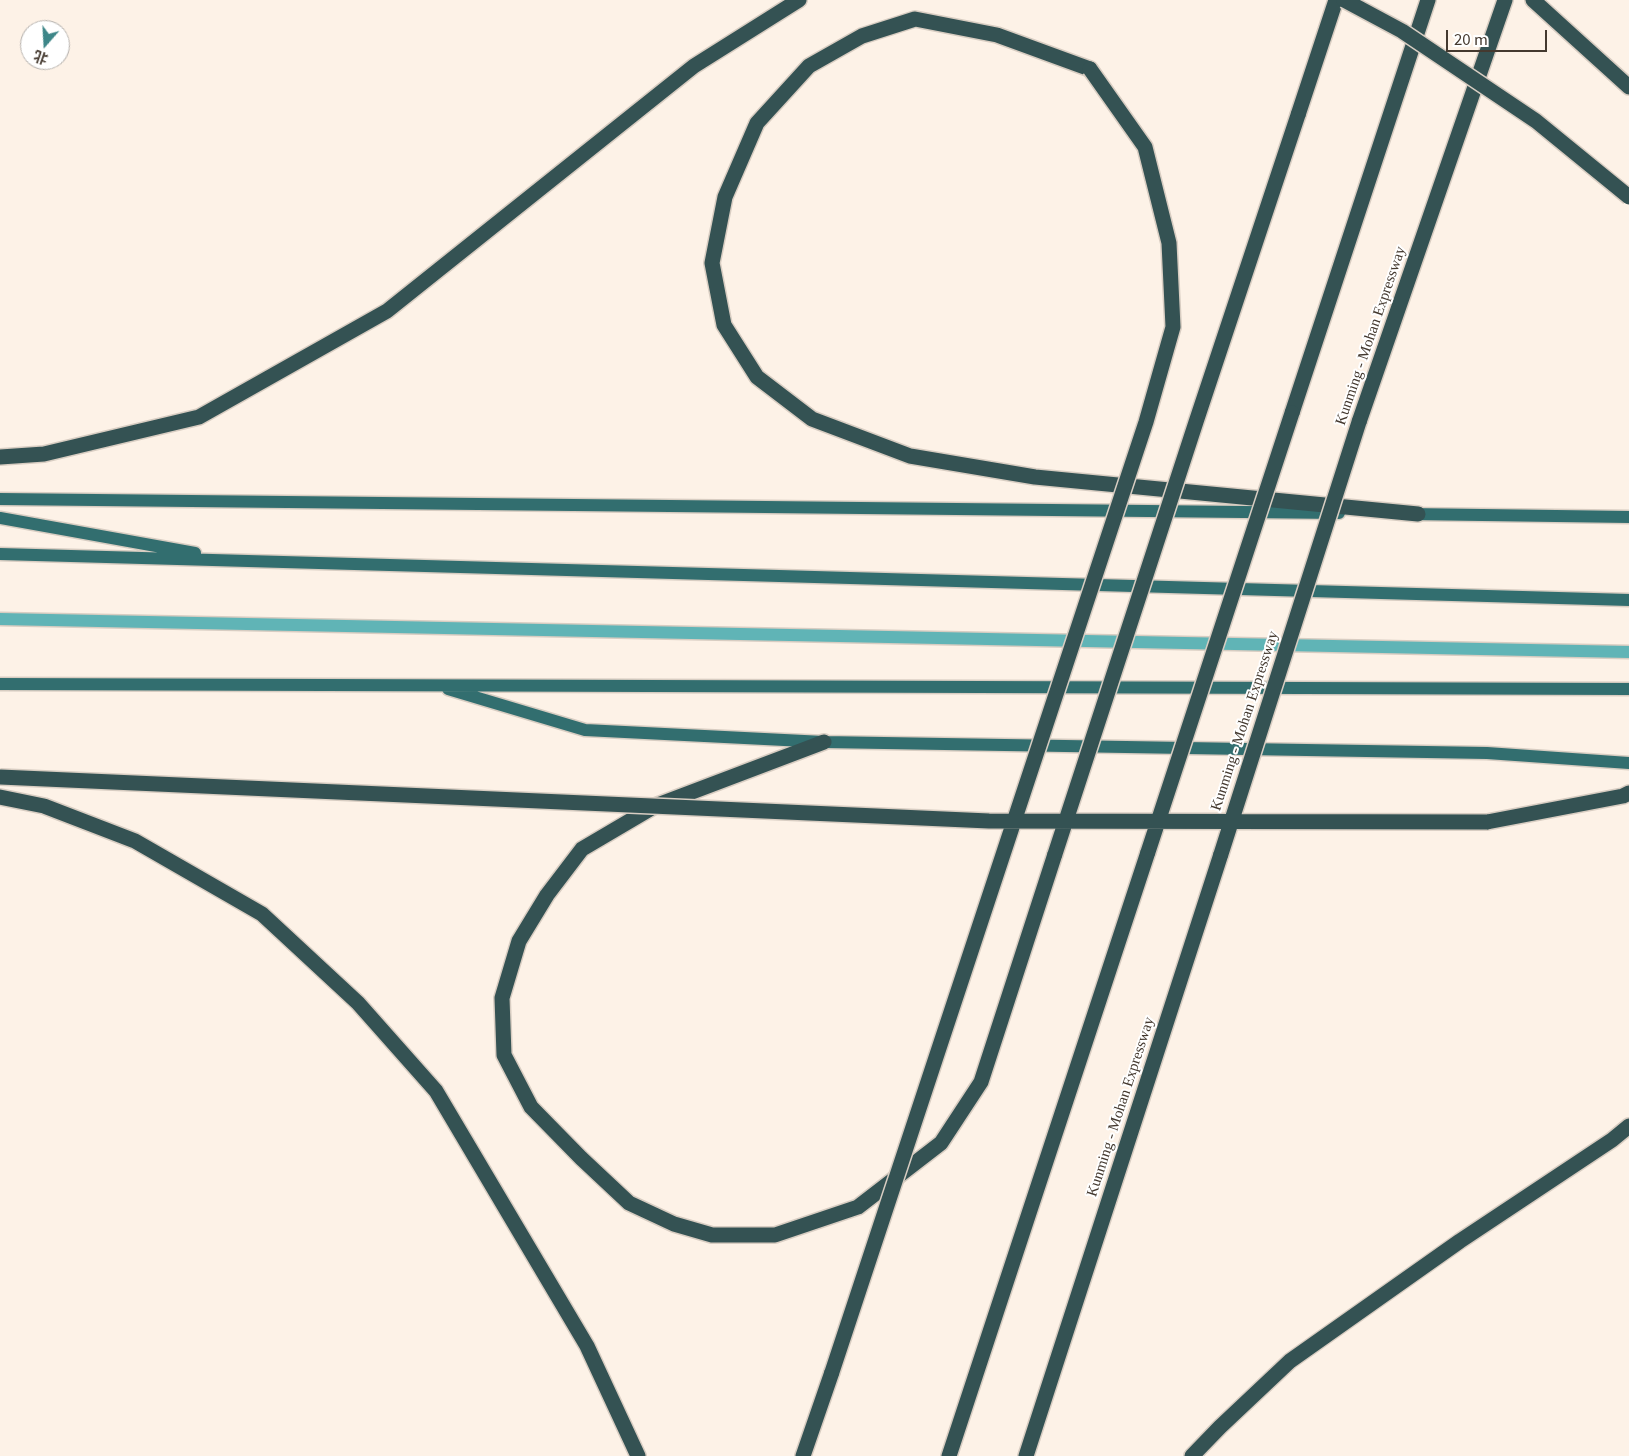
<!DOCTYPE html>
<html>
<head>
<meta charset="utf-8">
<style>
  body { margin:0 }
  #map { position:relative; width:1629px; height:1456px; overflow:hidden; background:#fdf2e7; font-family:Georgia,"Noto Sans SC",serif }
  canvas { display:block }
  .north { position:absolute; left:20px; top:20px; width:50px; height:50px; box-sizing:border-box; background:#fff; border:1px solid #b4b0ac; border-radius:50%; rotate:199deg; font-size:14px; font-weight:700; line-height:20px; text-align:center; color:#44392f }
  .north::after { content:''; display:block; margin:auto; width:18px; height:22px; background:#3d8688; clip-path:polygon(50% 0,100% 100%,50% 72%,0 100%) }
  .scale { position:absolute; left:1446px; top:30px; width:101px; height:22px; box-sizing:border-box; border:2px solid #44392f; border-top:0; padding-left:6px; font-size:15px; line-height:18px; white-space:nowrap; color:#44392f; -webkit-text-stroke:4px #fff; paint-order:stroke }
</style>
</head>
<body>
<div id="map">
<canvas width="1629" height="1456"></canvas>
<div class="north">北</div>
<div class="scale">20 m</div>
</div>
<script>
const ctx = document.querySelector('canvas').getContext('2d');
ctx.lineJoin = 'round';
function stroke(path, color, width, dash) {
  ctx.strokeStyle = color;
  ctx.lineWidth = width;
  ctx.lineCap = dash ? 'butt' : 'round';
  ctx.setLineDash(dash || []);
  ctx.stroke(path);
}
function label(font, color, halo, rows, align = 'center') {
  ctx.font = font + ' Georgia,serif';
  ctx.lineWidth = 4;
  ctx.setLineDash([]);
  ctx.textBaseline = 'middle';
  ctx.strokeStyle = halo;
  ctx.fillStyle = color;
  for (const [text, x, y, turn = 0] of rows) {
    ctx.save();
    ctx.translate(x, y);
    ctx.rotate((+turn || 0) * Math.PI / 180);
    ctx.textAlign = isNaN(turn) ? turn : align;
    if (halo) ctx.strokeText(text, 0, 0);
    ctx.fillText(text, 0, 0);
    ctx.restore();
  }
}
const minor = new Path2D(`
  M0,619L1629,652`);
const major = new Path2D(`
  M0,499L1339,513
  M1409,514L1629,517
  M0,518L195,553
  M0,554L1629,600
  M0,684L1629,689
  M448,689L585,730L824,742L1487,753L1629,763`);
const highway = new Path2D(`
  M1533,0L1629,87
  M1090,69L997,35L915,19L862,36L809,66L757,123L725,197L712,263L724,325L757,377L812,419L910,456L1035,477L1418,514
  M1298,115L1336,0
  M1292,413L1428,0
  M1359,422L1505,0
  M0,457L44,454L199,417L387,311L694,66L799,0
  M824,742L655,806L582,849L547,895L519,941L502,998L504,1055L531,1107L581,1158L629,1203L674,1224L712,1235H775L858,1207L941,1143L981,1082L1055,854
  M0,797L44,806L135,841L262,914L358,1003L436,1091L587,1346L638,1456
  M1487,822L1623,796L1629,793
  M803,1456L832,1372
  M949,1456L1148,852
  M1026,1456L1221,854
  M1192,1456L1220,1427L1290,1361L1460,1241L1612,1140L1629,1126`);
const highwayBridge = new Path2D(`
  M1344,0L1402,31L1536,121L1629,197
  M0,777L989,821L1487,822
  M1148,852L1292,413
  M1055,854L1196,422L1298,115
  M1221,854L1359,422
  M832,1372L1146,422L1173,327L1169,243L1145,147L1090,69`);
const streetNames = [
  ["Kunming - Mohan Expressway",1371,336,-71],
  ["Kunming - Mohan Expressway",1245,721,-72],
  ["Kunming - Mohan Expressway",1121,1107,-72]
];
stroke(minor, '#d8cdc2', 15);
stroke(major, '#d8cdc2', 15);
stroke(highway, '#d8cdc2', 18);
stroke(minor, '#60b4b6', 12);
stroke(major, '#326e6f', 12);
stroke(highway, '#345253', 15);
stroke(highwayBridge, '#d8cdc2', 18, []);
stroke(highwayBridge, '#345253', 15);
label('15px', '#44392f', '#fff', streetNames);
</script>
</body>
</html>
